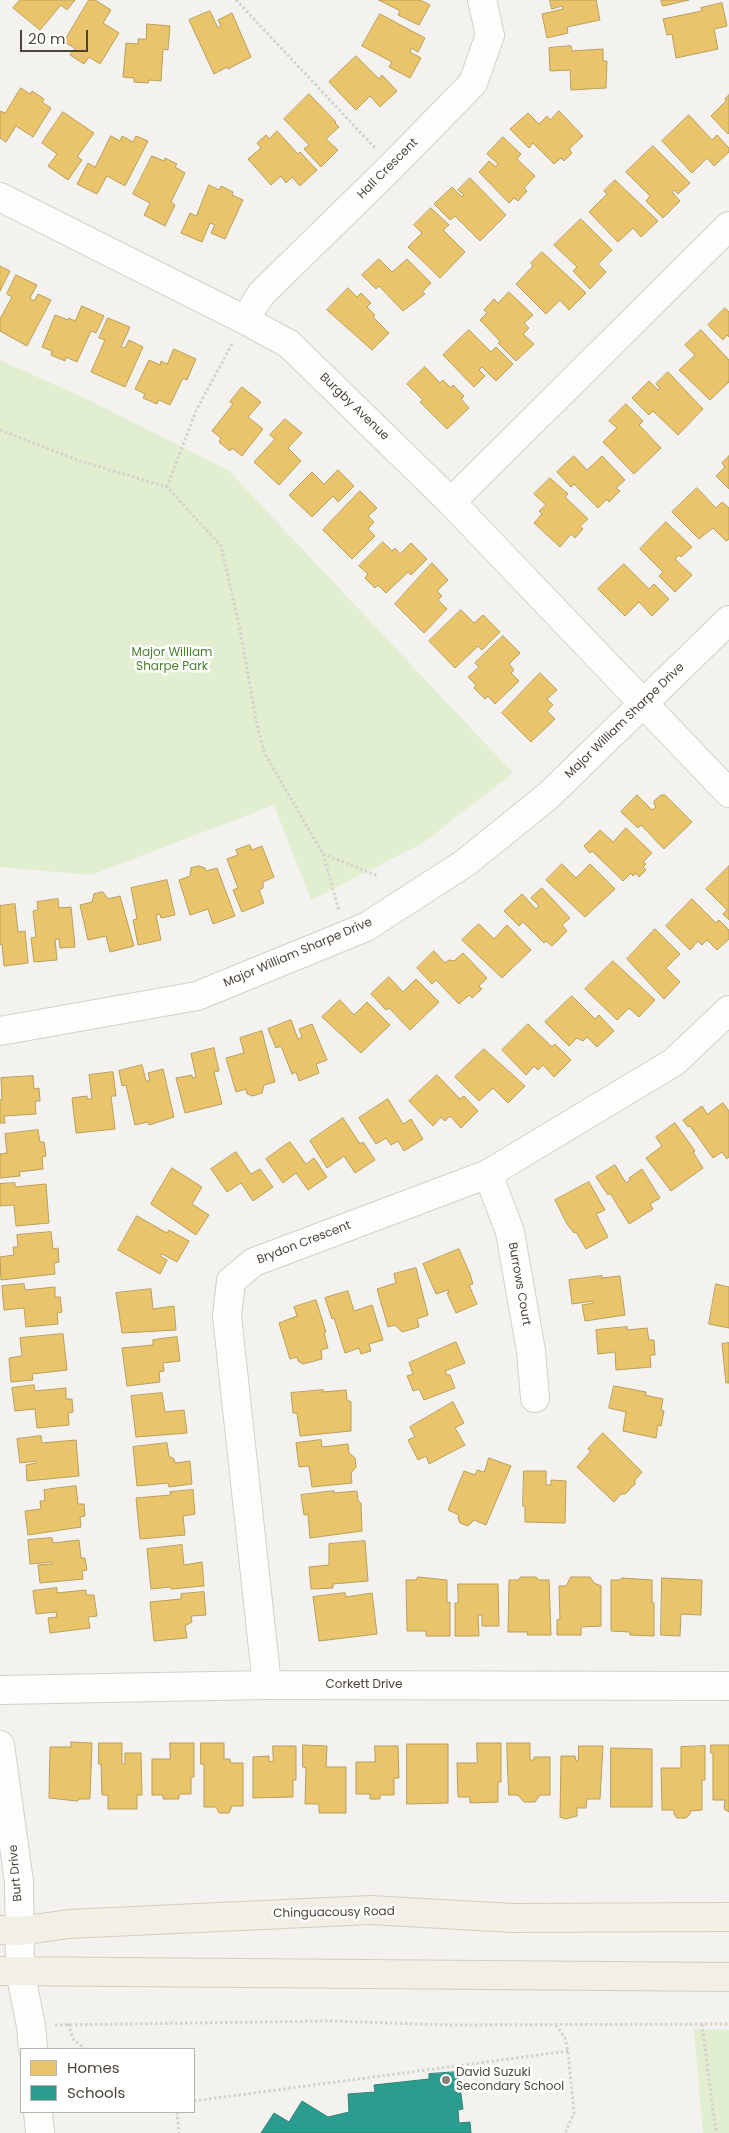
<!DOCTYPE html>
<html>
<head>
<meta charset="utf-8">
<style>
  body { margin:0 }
  #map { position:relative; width:729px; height:2133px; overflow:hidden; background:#f4f2ee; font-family:Poppins,sans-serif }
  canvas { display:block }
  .legend { position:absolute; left:20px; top:2048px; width:175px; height:65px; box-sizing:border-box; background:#fff; border:1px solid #b7b4b0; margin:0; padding:6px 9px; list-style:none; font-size:15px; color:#4b4439 }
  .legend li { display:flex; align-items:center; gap:10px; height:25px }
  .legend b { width:25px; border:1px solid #b7b4b0 }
  .scale { position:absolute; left:20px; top:30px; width:68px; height:22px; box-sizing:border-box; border:2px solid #4b4439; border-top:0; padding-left:6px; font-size:15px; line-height:18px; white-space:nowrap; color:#4b4439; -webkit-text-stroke:4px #fff; paint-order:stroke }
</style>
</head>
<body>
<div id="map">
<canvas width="729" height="2133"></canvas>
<ul class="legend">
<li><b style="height:14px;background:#e9c46a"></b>Homes</li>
<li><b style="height:14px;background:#2a9d8f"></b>Schools</li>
</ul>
<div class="scale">20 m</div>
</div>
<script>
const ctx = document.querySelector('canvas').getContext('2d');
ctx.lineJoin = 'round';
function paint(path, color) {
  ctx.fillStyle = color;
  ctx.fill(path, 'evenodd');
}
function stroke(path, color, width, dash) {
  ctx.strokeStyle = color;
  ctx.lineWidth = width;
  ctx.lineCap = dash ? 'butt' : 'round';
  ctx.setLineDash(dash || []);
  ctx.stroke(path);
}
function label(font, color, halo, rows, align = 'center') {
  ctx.font = font + ' Poppins,sans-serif';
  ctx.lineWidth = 5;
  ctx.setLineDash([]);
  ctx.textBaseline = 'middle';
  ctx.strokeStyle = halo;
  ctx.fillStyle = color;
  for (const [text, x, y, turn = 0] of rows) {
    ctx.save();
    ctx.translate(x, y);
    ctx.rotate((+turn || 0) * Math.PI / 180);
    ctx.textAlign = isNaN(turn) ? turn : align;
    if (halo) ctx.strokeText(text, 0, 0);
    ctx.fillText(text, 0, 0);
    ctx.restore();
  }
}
const green = new Path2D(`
  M0,360L89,400L228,470L513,773L423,843L311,900L274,805L91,875L0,867Z
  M694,2029L729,2030V2133H703Z`);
const homes = new Path2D(`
  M20,0H75L67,10L61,5L40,30L13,8Z
  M89,0H95L111,10L103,23L119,33L100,64L89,57L84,64L70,55L75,48L64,42Z
  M379,0H420L430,5L419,25L398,15L400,11Z
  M550,0H596L600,20L567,27L568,33L547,38L542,14L563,9L562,6L552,9Z
  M661,0H689L663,6Z
  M722,3L727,26L714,29L718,49L676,58L672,34L667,35L663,19L702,11L701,8Z
  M210,11L218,28L221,26L218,20L232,13L251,57L228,69L227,67L214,74L189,20Z
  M380,14L425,38L418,52L411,48L410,52L421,58L410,78L389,67L392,62L362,46Z
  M147,24L170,26L168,50L163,49L161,81L149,80L148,83L134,82V78L123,77L126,43L138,44V39H146Z
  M571,46L572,51L603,49V61H607L606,88L571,90L570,70L550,71L549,48Z
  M356,56L379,79L382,75L397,91L380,107L370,96L356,110L329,82Z
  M21,88L30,94L32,91L44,99L42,102L51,108L33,137L16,126L6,142L0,138V111L5,113Z
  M309,94L336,122L335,123L339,127L326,139L338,150L321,167L304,149L309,145L284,119Z
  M729,95V133L728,134L711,116L727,100L725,99Z
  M559,111L583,136L569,149L572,153L564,161L561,158L554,164L533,143L529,148L510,129L528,113L539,124L547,116L550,120Z
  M63,112L94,133L77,157L82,160L68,180L48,166L57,154L42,143Z
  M689,115L712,140L717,135L729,148V152L714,166L707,158L692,173L662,141Z
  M277,131L298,154L300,152L317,170L300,186L292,177L286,183L281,176L271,185L248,159L261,148L257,143L266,135L269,139Z
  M111,136L120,141L122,136L133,142L136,136L148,141L125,186L107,176L97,194L77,184L88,163L95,167Z
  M503,137L521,154L517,159L535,176L524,188L527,191L518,201L514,198L509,203L479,172L489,161L496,167L498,164L487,154Z
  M653,146L690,183L678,194L674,190L672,192L680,201L663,218L646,201L650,196L626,172Z
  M152,156L164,161L165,158L177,164L175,167L185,173L171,202L175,205L165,226L144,215L150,203L133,194Z
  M470,178L506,215L480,241L455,216L450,220L434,204L452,187L462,197L464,195L458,190Z
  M615,180L658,221L641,237L633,228L618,242L589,212L607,194L604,191Z
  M209,185L219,190L221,186L233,192L232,195L243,200L225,239L211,233L215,225L210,223L202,242L181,233L190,213L196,216Z
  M431,208L449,225L443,230L465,252L440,278L408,247L422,233L414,225Z
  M581,219L612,250L598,264L606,272L590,289L573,271L577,267L554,245Z
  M542,252L586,293L569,310L560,300L546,314L516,284L533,266L531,263Z
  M379,259L392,272L407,259L431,283L422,292L425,294L403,311L379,286L376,289L362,275Z
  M0,266L10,271L0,291Z
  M16,275L37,285L30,298L34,301L38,294L51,300L27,346L0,331V319L12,297L7,294Z
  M348,288L357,297L361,293L371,303L367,307L375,315L373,317L389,333L372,350L327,310Z
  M509,292L533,315L524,323L529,328L523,334L534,344L516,361L498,343L500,341L480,320L487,313L484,310L494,299L498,303Z
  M82,306L104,316L96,333L91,331L77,362L66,357L65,361L51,355L52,351L42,347L55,315L68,320L69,318L75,321Z
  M725,308L729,312V337L727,335L723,340L708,325Z
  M108,318L130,327L121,347L125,348L129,340L143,347L125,387L91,372L105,340L99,338Z
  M469,330L491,352L496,347L513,364L496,381L482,367L479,370L485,376L474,387L443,355Z
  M701,330L729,360V382L710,400L679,370L695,355L685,345Z
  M174,349L196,359L187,380L183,378L170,405L159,400L157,404L143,398L145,394L135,389L149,360L160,365L161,361L167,364Z
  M425,367L440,383L443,380L451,388L453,385L464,396L461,399L469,408L447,429L420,402L423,400L407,384Z
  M668,372L703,409L678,435L653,411L649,415L632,398L649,381L658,390L660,388L656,384Z
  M242,387L261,402L248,417L263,429L242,456L232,448L230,451L219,442L221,438L212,431L233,404L230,402Z
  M626,404L643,421L639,425L661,448L634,474L603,442L617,428L609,421Z
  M285,419L302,433L288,448L301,461L279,485L254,462L275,439L270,435Z
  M574,456L587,470L602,456L625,480L616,488L620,491L609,502L607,499L598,508L574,484L571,487L557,472Z
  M729,456V489L716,476L725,467L722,463Z
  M338,470L354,486L338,502L333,496L312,517L289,495L312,472L324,484Z
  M550,478L568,494L565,497L588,519L580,526L583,529L575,538L571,534L560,547L534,523L542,514L539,511L546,505L534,494Z
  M697,488L716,508L722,502L729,508V539L726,541L713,528L699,539L672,512Z
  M360,491L377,508L368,516L374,522L368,529L375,536L352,559L323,530Z
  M666,522L692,547L681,557L679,555L675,559L692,575L675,592L659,576L663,572L640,549Z
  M383,542L392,551L395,548L400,554L411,543L427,559L411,575L408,572L386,593L378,585L375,588L365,578L368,574L359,566Z
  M432,563L448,580L437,591L442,596L438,600L447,609L424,633L395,604Z
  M624,564L649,589L654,584L669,599L652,616L639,602L625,616L598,589Z
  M461,610L474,623L483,615L500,632L482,650L478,646L455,668L429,641Z
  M503,636L520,653L509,664L514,670L511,673L519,681L495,704L488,696L485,699L474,688L476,685L468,677L479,667L475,663Z
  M540,673L557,690L547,699L553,705L547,711L555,719L531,742L502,713Z
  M637,795L652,810L656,807L654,804V801L661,795H665L692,822L664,849L641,825L638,828L621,812Z
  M626,828L652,853L643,862L646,864L643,867L646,870L639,877L636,873L633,876L631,873L623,881L592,851L590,853L584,846L600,830L613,842Z
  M250,845L252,850L262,846L274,877L263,882V888L259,890L264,903L242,912L233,890L238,888L227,859L238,855L236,850Z
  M562,864L576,878L590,864L615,889L585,917L546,880Z
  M199,866L205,868L206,871L217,868L235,916L213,924L208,909L190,915L179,880L190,876L191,868Z
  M729,866V920L723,914L727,910L706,889Z
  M167,880L175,915L161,918L160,914L156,915L161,940L138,945L133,920L137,919L131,888Z
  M542,888L570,918L562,925L567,931L552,946L546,941L544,943L523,922L519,926L504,911L522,894L536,909L539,906L531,898Z
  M103,892L108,899L120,896L134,946L110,952L106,936L88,940L80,905L92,902L94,894Z
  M58,899L59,908L71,907L75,947L60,948L59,939H55L57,960L34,962L31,938L36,937L33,911L38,910L37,902Z
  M692,899L716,923L719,920L729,930V939L717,950L707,940L702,945L698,941L690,950L666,926Z
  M15,904L18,932L25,931L28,963L4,966L2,944L0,945V906Z
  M479,924L494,939L507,925L531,950L502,978L462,940Z
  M655,929L680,954L666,968L680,982L664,999L627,959Z
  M434,951L445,963L449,960L454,961L463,953L487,978L479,986L482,989L472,998L469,995L459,1004L436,980L432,984L417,968Z
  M613,961L655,1000L639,1017L629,1008L617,1020L585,989Z
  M389,977L403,992L416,979L439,1002L410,1030L389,1008L386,1010L371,994Z
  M572,996L595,1019L599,1015L614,1031L597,1047L587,1037L583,1041L577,1038L569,1046L545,1022Z
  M340,1000L354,1015L367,1002L390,1025L361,1053L322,1017Z
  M291,1020L298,1039L302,1037L299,1029L312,1024L327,1060L316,1064L319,1073L299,1081L296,1072L292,1074L281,1046L276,1048L268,1029Z
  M528,1024L552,1047L555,1044L571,1060L554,1077L543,1065L538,1070L534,1066L526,1075L502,1050Z
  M262,1031L275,1082L264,1085L262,1093L253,1096L247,1094L246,1089L236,1092L226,1058L244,1053L240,1038Z
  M214,1048L219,1071L214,1072L222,1104L185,1113L176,1078L192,1075V1078L196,1077L191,1054Z
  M484,1049L525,1086L508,1103L493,1088L479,1101L455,1077Z
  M142,1065L146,1081H150L148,1073L163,1069L174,1117L149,1125L148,1122L135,1125L126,1085L122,1086L119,1071Z
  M113,1072L116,1096H111L115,1129L76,1133L72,1098L87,1096V1099H92L89,1075Z
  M437,1075L460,1099L464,1096L478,1111L461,1128L450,1116L445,1121L441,1117L433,1126L409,1101Z
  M33,1076L34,1089L39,1088L40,1101H35L36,1114L4,1116L5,1123H0V1100H2L1,1078Z
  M388,1099L403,1124L411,1119L423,1139L404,1151L398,1141L391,1145L386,1138L376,1144L359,1118Z
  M723,1103L729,1111V1157L727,1159L722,1152L713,1158L690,1126L688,1127L683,1120L702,1106L707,1114Z
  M343,1118L360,1144L363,1142L375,1160L355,1173L344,1156L327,1168L310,1141Z
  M675,1123L695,1151L693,1152L703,1168L671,1191L646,1158L662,1146L656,1137Z
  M38,1130L40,1142H44L46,1156L42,1157L43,1169L19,1172L20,1176L0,1178V1154L7,1153L5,1134Z
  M290,1142L306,1164L314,1158L327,1177L308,1190L296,1173L283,1183L266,1159Z
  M236,1152L251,1174L260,1169L273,1187L253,1201L241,1183L227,1192L211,1169Z
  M615,1165L626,1183L630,1180L629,1178L642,1169L660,1198L650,1204L653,1209L629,1224L610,1193L608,1195L596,1177Z
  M172,1168L202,1187L192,1204L209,1215L196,1235L151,1204Z
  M589,1182L605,1210L596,1214L608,1237L586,1249L576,1232L574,1233L567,1224L555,1200Z
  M15,1183V1187L46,1184L49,1223L16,1226L14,1205L0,1206V1184Z
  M137,1216L167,1233L169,1230L189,1241L177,1262L162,1254L160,1256L167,1260L160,1274L118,1250Z
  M51,1232L53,1249L58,1248L59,1262L54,1263L55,1274L1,1280L0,1257L14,1255L13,1247H18L17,1235Z
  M459,1249L470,1274L473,1284L469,1285L477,1304L456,1313L447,1293H449L448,1290L436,1294L423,1264Z
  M416,1268L428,1315L417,1319L419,1327L402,1332L395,1325L388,1327L377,1289L396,1283L394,1274Z
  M602,1276V1278L620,1276L625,1315L585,1321L582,1305L593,1303V1301L572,1304L569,1280Z
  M24,1284L25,1290L55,1287V1297H60L62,1312L57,1313L58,1324L26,1327L24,1308L4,1310L2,1286Z
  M716,1284L729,1287V1328L709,1324Z
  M151,1289L153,1309L174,1306L176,1330L122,1333L116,1293Z
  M348,1291L354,1311L372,1305L383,1340L369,1344L371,1351L361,1354L359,1348L345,1353L334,1318L332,1319L325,1298Z
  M316,1300L326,1332L324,1333L328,1348L321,1350L322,1359L303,1364L298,1361L297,1357L290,1359L279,1323L297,1316L294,1307Z
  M627,1327V1330L647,1328L649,1340H654L655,1355H650L651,1367L616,1370L615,1352L598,1354L596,1330Z
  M63,1334L67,1370L32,1374L33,1380L11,1382L9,1358L22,1356L20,1338Z
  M177,1337L180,1361L163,1363L164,1371L159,1372L160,1382L127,1386L122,1348L153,1345V1340Z
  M456,1342L465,1363L445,1371L447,1375H450L455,1388L424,1400L419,1389L413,1391L410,1383L407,1376L413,1374L409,1363Z
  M729,1343V1383H726L722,1344Z
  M34,1385L35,1391L66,1388V1399H72L73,1412L68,1413L69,1425L37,1428L35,1409L15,1411L12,1388Z
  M614,1386L646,1392L645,1395L663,1399L661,1410L664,1411L661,1426L658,1425L656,1438L623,1431L626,1412L609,1408Z
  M323,1390V1392L346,1390L347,1400L351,1402V1431L300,1436L297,1413H293L291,1393Z
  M162,1393L165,1412L184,1410L187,1433L136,1437L131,1396Z
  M453,1402L464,1423L455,1428L465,1445L429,1464L426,1456L418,1460L408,1440L415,1437L410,1427Z
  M603,1433L642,1472L635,1480V1484L625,1494H621L614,1502L577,1467L591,1451L588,1449Z
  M41,1436L42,1443L76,1440L79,1476L27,1481L26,1465L36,1463V1461L20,1463L17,1439Z
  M321,1440L322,1447L348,1444L349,1453L355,1458L356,1467L351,1473L352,1483L312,1487L309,1466L299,1467L296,1443Z
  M167,1443L169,1456L174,1459L175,1463L190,1461L192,1484L169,1487L168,1483L137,1486L133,1447Z
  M489,1458L511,1466L486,1525L474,1520L468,1526L460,1523L458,1518L459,1515L448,1510L464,1471L475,1475L477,1470L484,1472Z
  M524,1471H546V1485H551V1480L566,1481L565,1523L525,1522V1506H523Z
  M76,1486L78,1504H84L85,1516L80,1517L81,1527L28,1535L25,1511L41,1509L40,1501H45L44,1490Z
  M193,1490L195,1514L183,1516L185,1535L140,1539L136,1498L171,1495L170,1492Z
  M334,1491V1493L357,1491L358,1501L361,1503L362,1531L310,1538L308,1514L304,1515L301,1495Z
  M52,1538L53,1543L79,1540L81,1558H85L87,1570L82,1571L83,1579L40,1583L38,1565L52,1564V1562L30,1564L28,1540Z
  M365,1541L368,1581L333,1584V1588L311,1589L309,1567L329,1565V1544Z
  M182,1545L184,1565L202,1562L204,1586L171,1589L170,1587L151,1589L147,1549Z
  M418,1577L447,1580V1603L450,1602V1636H426V1631H407L406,1580H416Z
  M521,1577H536L539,1580H549L551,1635H527L528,1632H508L509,1580H518Z
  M571,1577H590L594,1583L601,1586V1626L581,1627V1635H557V1620L560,1619L559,1586H566Z
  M622,1578L652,1580V1603H654V1636L630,1635V1632L611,1631V1580H620Z
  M662,1578L702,1580L701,1615L681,1614L680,1636L661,1635Z
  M458,1584H498L499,1626H482V1615H478L479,1636H455V1603H458Z
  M57,1588V1593L86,1590V1595H94L97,1616L88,1617L90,1628L50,1633L48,1618L57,1617L56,1612L36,1614L33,1591Z
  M204,1592L206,1615L191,1616L192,1622L185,1626L187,1638L154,1641L150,1602L181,1599V1594Z
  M345,1593L346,1597L372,1593L377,1634L319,1641L313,1597Z
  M71,1742L92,1743L90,1799H80L77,1801L49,1798L50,1747H71Z
  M99,1743H122V1764H125V1753H141L142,1795H137V1809H108V1795H102L101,1764H99Z
  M170,1743H194V1777H191V1794H179V1799H163V1795H152V1759H170Z
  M201,1743H224V1759H230L231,1763H243V1806H232L229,1813H219L216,1807H204V1764H201Z
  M477,1743H501V1782H498V1802L470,1803V1797H458L457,1763H477Z
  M507,1743H530V1760H534V1757H550V1795H540L535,1802H524L518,1795H509Z
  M407,1744H448V1803L407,1804Z
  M303,1745L327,1746L326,1767H346V1813H319V1804H305L306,1768L303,1767Z
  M711,1745H729V1812L724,1809L725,1800H713V1753H711Z
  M273,1746H296V1780H293V1797L253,1798V1757L269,1756V1762L273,1761Z
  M375,1746H398L399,1778H394V1795H380V1799H370V1794H356V1762H375Z
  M579,1746H603L600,1799H587L586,1808H577V1816L565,1819L560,1817L561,1756H575L576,1761L578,1760Z
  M705,1746V1780H702V1810L690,1811V1814L686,1818H677L674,1814V1810H662L661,1768H681V1747Z
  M611,1748L652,1749V1807H611Z`);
const schools = new Path2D(`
  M458,2072L463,2109L458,2110L459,2123L470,2122L471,2133H261L274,2113L289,2122L302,2101L328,2117L349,2112L348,2094L375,2092L374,2085L429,2079V2074Z`);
const path = new Path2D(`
  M236,0L376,149
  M0,430L80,461L167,487L221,546L239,624L256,720L264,752L323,854L339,911
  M167,487L196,411L233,342
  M323,854L378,876
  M68,2024L74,2040L85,2049
  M702,2024L716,2133
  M55,2025L330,2021L449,2025L729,2024
  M556,2025L565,2038L568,2051L574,2113L565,2133
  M194,2101L568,2051
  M177,2112L179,2133`);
const minor = new Path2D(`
  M0,197L245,320L289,344L451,502L729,793
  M245,320L261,294L392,166L473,83L490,35L482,0
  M451,502L729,226
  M0,1031L197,996L366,927L465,863L548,796L729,620
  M488,1174L510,1232L531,1351L535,1398
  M267,1685L227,1316L231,1281L254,1262L488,1174L674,1062L729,1010
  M0,1690L267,1685L729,1686
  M0,1745L19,1882L20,1971L31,2026L33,2049
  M38,2112L40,2133`);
const major = new Path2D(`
  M0,1930L19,1931L69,1924L370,1910L513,1918L729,1917
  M0,1971L729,1977`);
const markers = [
  [446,2080,5,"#868178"]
];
const streetNames = [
  ["Hall Crescent",388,169,-45],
  ["Burgby Avenue",354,407,44],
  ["Major William Sharpe Drive",625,721,-44],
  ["Major William Sharpe Drive",298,953,-23],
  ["Brydon Crescent",304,1243,-21],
  ["Burrows Court",519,1284,80],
  ["Corkett Drive",364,1685],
  ["Burt Drive",16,1873,-95],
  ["Chinguacousy Road",334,1913,-1]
];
const parkNames = [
  ["Major William",172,653],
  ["Sharpe Park",172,667]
];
const poiNames = [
  ["David Suzuki",456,2073],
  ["Secondary School",456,2087]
];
paint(green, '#e1eecf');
paint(homes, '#e9c46a');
stroke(homes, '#ba9e5b', 1);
paint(schools, '#2a9d8f');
stroke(schools, '#348275', 1);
stroke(minor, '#d2d0cb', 30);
stroke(major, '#d6cebb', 30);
stroke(path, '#d3d2cc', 3, [2.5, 2.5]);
stroke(minor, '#fdfdfc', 28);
stroke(major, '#f2efe6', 28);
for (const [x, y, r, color] of markers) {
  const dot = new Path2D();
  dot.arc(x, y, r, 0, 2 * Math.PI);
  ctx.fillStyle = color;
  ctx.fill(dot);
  stroke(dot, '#fff', 2);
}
label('12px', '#4b4439', '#fff', streetNames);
label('12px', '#4a7f2a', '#fff', parkNames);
label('12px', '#4b4439', '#fff', poiNames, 'left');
</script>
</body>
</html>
